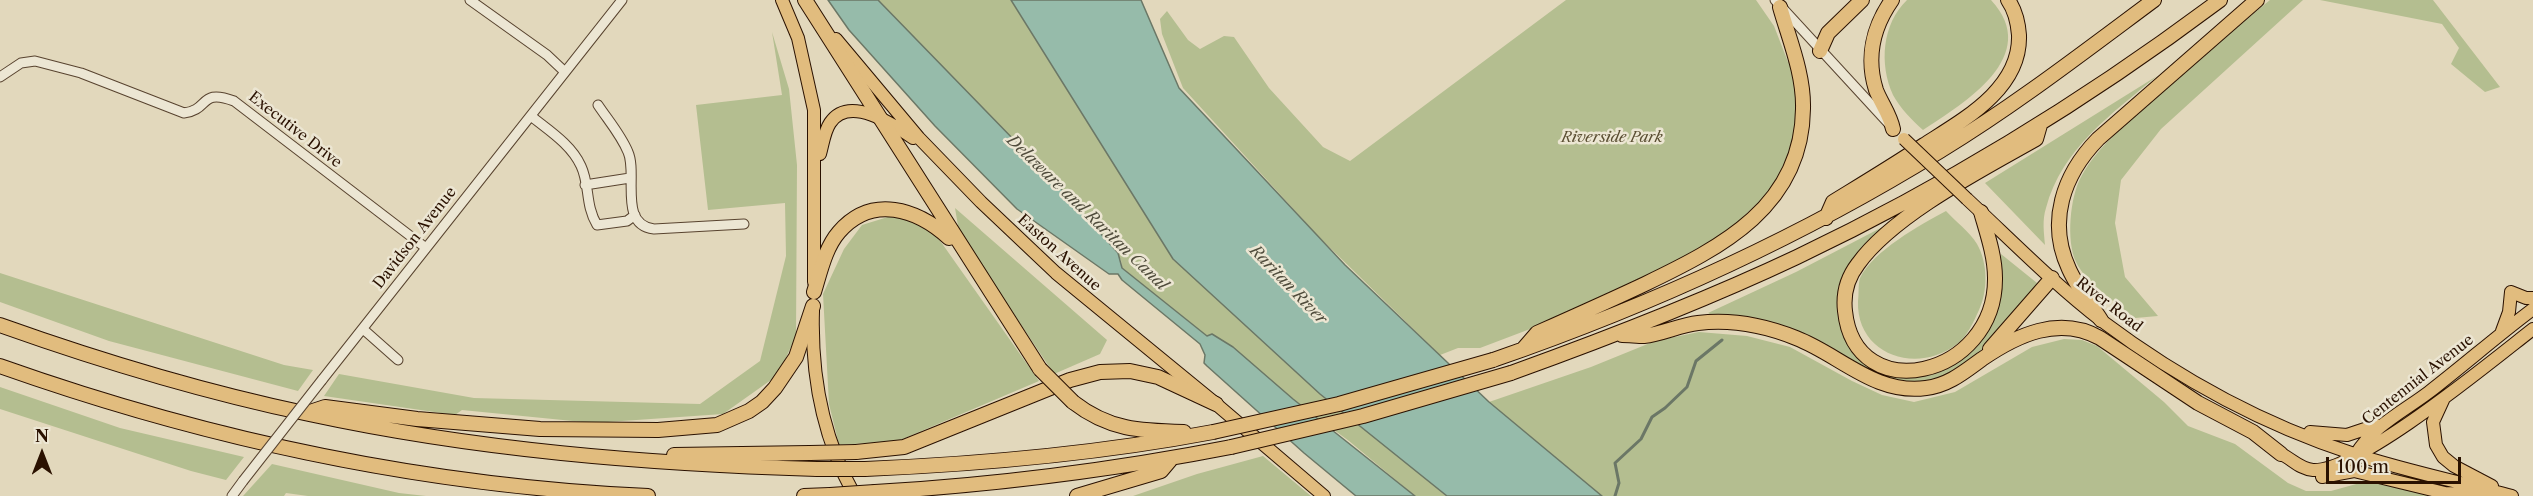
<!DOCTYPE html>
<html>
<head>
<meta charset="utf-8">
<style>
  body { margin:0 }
  #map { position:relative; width:2533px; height:496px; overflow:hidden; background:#e2d8bc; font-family:"Libre Caslon Text",serif }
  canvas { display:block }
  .north { position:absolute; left:12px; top:424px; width:60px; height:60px; -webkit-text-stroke:4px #ece6d3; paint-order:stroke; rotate:0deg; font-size:16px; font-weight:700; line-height:24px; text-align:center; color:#2a1100 }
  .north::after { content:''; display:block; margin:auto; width:21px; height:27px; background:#2a1100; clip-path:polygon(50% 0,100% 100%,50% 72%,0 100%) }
  .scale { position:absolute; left:2326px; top:457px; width:135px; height:27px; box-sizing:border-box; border:3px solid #2a1100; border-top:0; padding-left:8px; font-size:18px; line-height:21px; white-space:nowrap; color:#2a1100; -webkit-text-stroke:4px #ece6d3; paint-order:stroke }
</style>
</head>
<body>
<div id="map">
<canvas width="2533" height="496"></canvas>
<div class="north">N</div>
<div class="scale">100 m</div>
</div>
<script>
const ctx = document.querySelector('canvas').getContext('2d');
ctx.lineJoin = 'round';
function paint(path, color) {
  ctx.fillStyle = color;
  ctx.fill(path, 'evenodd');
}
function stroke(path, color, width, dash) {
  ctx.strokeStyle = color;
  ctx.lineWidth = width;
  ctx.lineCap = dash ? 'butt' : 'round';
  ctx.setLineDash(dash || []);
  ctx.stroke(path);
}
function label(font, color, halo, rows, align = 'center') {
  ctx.font = font + ' "Libre Caslon Text",serif';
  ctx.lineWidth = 5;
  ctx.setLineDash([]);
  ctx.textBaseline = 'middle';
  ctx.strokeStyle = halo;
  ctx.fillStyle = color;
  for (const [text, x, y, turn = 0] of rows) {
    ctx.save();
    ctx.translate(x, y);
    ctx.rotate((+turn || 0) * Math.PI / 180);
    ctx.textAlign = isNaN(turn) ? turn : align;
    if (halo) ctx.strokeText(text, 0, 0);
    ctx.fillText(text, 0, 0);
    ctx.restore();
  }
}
const green = new Path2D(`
  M878,0H1011L1173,259L1373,435L1447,496H1415L1349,441L1207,336L1122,268L1121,260Z
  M1566,0H1756L1774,26L1788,62L1791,61L1798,95L1796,130L1791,148L1781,172L1770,191L1726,233L1668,266L1538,326L1480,348H1458L1440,355L1318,236L1183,88L1162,34L1160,19L1167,11L1188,40L1200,49L1224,36L1234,37L1269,88L1323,147L1350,161Z
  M1907,0H1991C2043,56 1964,103 1923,130C1912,120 1900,108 1893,95C1879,64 1882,24 1907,0Z
  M2270,0H2303L2161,129L2121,180L2115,223L2125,277L2158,316L2135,318C2118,304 2085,282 2076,262C2066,241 2070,197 2081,177C2099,143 2135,117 2163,92C2199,61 2234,29 2270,0Z
  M2320,0H2433L2500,87L2485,92L2451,64L2459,48L2442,24Z
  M772,32L789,89L797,165L796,336L778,375L723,414L593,423L462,410L455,415L324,396L339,374L474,398L700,404L760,361L786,256L785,203L708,210L696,105L782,95Z
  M2157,76C2112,114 2062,148 2046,208C2042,220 2044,233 2045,245L1985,183Z
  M955,208L1107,340L1100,354L1054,374L959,232Z
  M1946,211C1955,221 1970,232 1977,244C1988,263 1988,291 1979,310C1974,321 1967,337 1957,344C1917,375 1856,355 1858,301C1859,295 1858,284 1860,278C1873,251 1920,225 1946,211Z
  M891,216L929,225L1039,381L898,441L839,445L829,404L823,294L844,249L862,225Z
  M1896,220L1846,272L1851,343C1862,350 1895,374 1906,376C1950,383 1991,340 1999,300C2002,285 2001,269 2001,254L2037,283L2032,293C1991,340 1945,410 1873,374C1850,362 1830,345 1806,335C1782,326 1726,325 1708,313L1796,272Z
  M0,273L284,365L313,370L298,391L109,341L0,302Z
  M1699,332L1747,336L1790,347L1852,381L1882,395L1914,402L1955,392L2032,347L2064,339L2082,340L2097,346L2164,402L2188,426L2235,444L2288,483L2306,491H2331L2378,478L2440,496H1602L1489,402L1591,367L1655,341Z
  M0,387L120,428L244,457L226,480L191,471L0,409Z
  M1263,456L1311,496H1133L1197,474Z
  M272,464L399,493L426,496H308L286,493L284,496H243Z`);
const water = new Path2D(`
  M828,0H878L1053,180L1118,253L1122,268L1207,336L1212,334L1233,347L1293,399L1415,496H1356L1304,453L1207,366L1204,363L1205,355L1200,344L1122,280L1118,274H1109L1017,209L935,126L849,30Z
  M1011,0H1141L1179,88L1345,265L1489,402L1602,496H1447L1320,394L1173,259Z`);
const stream = new Path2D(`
  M1615,496L1619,483L1615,463L1641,439L1652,417L1665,408L1687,387L1696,361L1722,340`);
const minor = new Path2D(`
  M470,0L547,55L565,72
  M1775,0L1890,125
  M0,77L21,63L35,61L81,73L184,113C210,110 199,88 234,101L426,248
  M598,105C608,120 621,135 628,152C638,174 618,225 654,229L744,224
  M531,116C548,130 571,144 581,166C590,185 585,205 597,225L627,221L635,215
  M585,185L630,178
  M363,329L398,360
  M322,380L622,0
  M232,496L243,481`);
const major = new Path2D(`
  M782,0L798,38L814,110V282
  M836,39L919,138L981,202L1056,273L1216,404L1324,496
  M820,154C823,144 824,132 830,123C849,94 894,125 913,138
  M1967,199C2011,240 2054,284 2102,321C2178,378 2264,425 2354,454C2406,471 2460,482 2512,496
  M2511,292L2526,298H2533
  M813,311C811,376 823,439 855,496
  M2502,331L2509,312L2511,292
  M2444,398L2433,422L2436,445L2443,457L2454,466L2492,486
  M2310,432L2347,435L2377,425
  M2281,454C2292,459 2300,469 2313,470C2358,472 2493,360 2533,329
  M2356,454C2373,426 2404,411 2429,392C2464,365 2497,336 2533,309
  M2322,477L2354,471L2445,493L2487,495`);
const highway = new Path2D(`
  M805,0L1040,369
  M1892,0C1873,27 1866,58 1876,90C1881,103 1890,114 1893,129
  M1820,51L1828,33L1862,0
  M1981,212C1987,233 1995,256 1995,278C1996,378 1855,409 1845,311C1843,294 1848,277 1858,264C1893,215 1983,169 2036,139L2040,125
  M1826,218L1833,202C1864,183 1894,165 1924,145C1963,120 2021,89 2019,35C2018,22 2015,10 2008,0
  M814,292C820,273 825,248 839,232C872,194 917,209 949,238
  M2101,320C2090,303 2077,287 2069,269C2047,222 2063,175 2098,139L2257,0
  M0,325C101,361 204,392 309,414C476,450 646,464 817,469
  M1622,335C1629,335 1637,336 1644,336C1662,334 1680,325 1698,323C1731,319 1766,326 1796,338C1840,355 1875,395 1926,388C1949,385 1964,372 1982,359C2017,335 2059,315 2100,338L2198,403L2253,432L2281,454
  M1524,348L1537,333C1573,317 1609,301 1645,284C1722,247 1802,206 1803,109C1804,74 1789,39 1780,7
  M1990,349L2052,278
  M1493,360C1649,306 1799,238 1940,151C2014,106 2084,52 2154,0
  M0,366C209,440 426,486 648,496
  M1511,373C1608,338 1704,301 1797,257C1946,186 2088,99 2220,0
  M1073,402C1109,430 1140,431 1184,432
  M307,413L325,407L417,419L540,429L658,430L717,425L749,411L762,402L775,388L796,357L813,306
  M856,452L904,447L1070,380L1100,372L1130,371L1158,377L1216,404
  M674,455L810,453
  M865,469C983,464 1097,454 1213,432
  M875,492C994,485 1113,470 1231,447
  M804,496L830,495
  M1077,496L1161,471L1172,458`);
const minorBridge = new Path2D(`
  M243,481L322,380`);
const majorBridge = new Path2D(`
  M1904,139L1967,199`);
const highwayBridge = new Path2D(`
  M1040,369L1073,402
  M1213,432L1339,404L1493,360
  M1231,447L1363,416L1511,373
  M810,453L856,452
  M817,469H865
  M830,495L875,492`);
const streetNames = [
  ["Executive Drive",295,130,38],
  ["Davidson Avenue",415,238,-52],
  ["Easton Avenue",1059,253,42],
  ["River Road",2109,305,38],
  ["Centennial Avenue",2418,380,-38]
];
const parkNames = [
  ["Riverside Park",1612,138]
];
const waterNames = [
  ["Delaware and Raritan Canal",1087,213,44],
  ["Raritan River",1288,285,46]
];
paint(green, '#b4be90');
paint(water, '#96bbaa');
stroke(water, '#6b7766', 1.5);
stroke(stream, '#6b7766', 3);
stroke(minor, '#58432f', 11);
stroke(major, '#2a1100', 14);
stroke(highway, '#2a1100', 16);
stroke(minor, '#ece6d3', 9);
stroke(major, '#e1bc7e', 12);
stroke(highway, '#e1bc7e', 14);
stroke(minorBridge, '#58432f', 11, []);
stroke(majorBridge, '#2a1100', 14, []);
stroke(highwayBridge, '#2a1100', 16, []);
stroke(minorBridge, '#ece6d3', 9);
stroke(majorBridge, '#e1bc7e', 12);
stroke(highwayBridge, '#e1bc7e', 14);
label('15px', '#2a1100', '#ece6d3', streetNames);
label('italic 15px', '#5a4e32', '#ece6d3', parkNames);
label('italic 16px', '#504c3c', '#ece6d3', waterNames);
</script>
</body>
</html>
